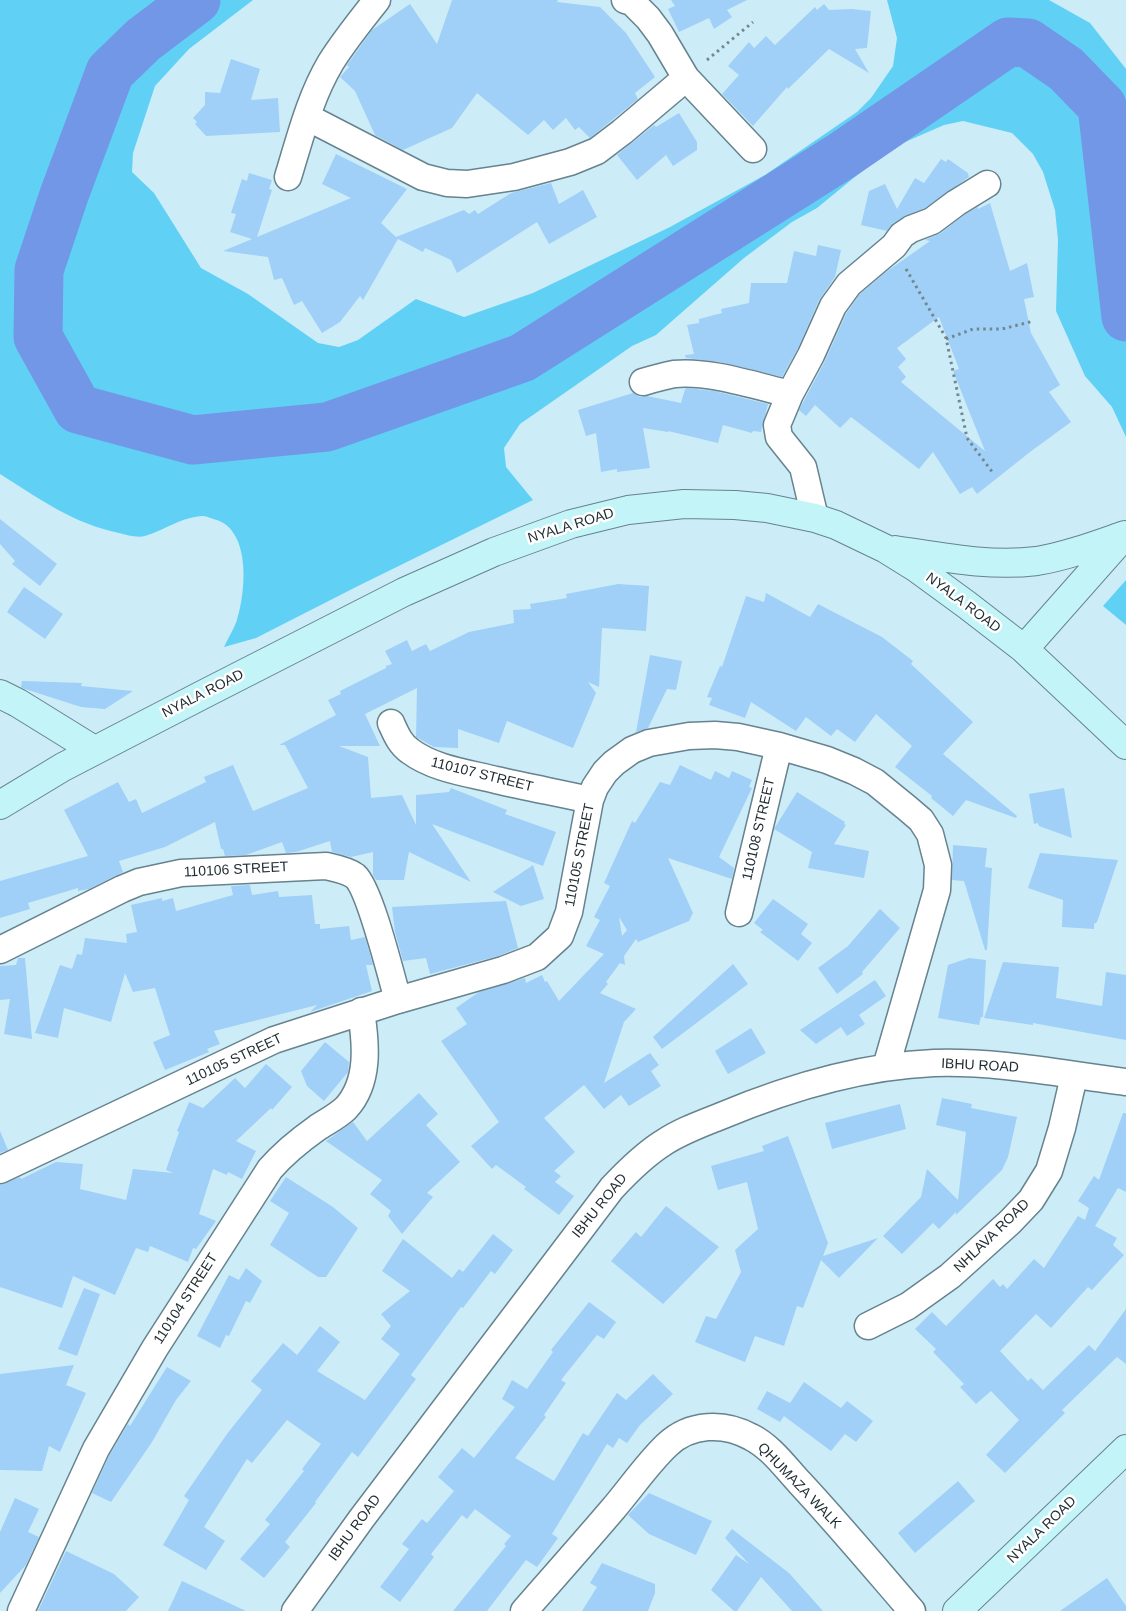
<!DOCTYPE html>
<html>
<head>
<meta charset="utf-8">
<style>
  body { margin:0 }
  canvas { display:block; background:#ccecf8 }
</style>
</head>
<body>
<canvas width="1126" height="1611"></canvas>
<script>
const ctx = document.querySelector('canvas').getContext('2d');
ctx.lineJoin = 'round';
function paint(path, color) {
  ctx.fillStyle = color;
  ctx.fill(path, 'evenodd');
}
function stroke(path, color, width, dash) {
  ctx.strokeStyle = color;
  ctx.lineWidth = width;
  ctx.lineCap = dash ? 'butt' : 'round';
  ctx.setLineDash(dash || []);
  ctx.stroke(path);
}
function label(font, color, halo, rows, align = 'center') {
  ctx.font = font + ' Arial,sans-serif';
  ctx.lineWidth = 5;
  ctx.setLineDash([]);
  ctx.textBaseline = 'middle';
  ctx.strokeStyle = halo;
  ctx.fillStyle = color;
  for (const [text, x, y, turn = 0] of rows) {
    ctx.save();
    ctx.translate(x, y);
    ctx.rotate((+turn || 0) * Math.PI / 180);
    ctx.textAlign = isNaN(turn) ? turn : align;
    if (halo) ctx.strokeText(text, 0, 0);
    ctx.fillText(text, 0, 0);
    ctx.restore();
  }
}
const green = new Path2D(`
  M0,0H253L189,49L155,86L133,153L132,172L154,193L201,268L248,294L318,343L339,347L358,340L416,299L464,317L533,293L670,227L765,175L857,112L871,98L893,66L897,38L887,0H1049L1090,23L1126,69V437L1112,407L1085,376L1056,311L1058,240L1055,210L1043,172L1033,154L1012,133L963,121L944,125L889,149L817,208L792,222L744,258L656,335L632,346L520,424L504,448L506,467L533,500L358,586L256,638L224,647C228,638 234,629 237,620C246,592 251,532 217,520C212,519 207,516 203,516C181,517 165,530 145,536C138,538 126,535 119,533C74,524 38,498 0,474Z
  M1126,580V625L1103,606Z`);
const river = new Path2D(`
  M196,0L143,40L110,72L64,195L39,270L38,337L78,409L193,440L327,427L522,358L843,155L1008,42L1028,43L1066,69L1102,106L1126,317`);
const building = new Path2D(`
  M452,0H558L557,2L600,7L626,33L655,77L635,93L638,99L590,138L579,127L575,130L566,118L553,130L544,120L528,135L477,93L452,128L403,150L375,135L355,91L340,77L349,67L347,65L372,30L410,4L437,44Z
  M671,0H747L727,10L732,17L714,29L709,18L679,32L668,9L675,6Z
  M824,4L829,10L851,9L871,11L867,48L855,49L869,73L829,49L788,89L787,87L753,126L722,94L739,75L728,66L749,42L754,48L766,36L775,45L815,7L817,10Z
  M231,59L260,69L251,100L278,98L280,132L206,136L195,124L197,122L193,118L205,105V92L220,93Z
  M679,113L697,142V150L673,166L666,155L637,180L617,155L654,125L656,127Z
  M336,154L407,189L381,223L396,237L464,210L469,214L475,210L478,214L511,193L551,183L559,204L583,190L597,217L549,244L537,222L457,273L451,260L425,248L423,252L398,239L363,300L360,296L340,322L322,333L302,301L294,305L282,278L274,280L268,257L223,251L252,239L230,232L236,214L231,213L242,179L247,181L249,173L272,180L269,189L272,190L257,237L351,198L322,184Z
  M941,159L946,162L948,159L968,173L969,177L925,208L903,217L893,223L887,231L861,225L869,191L885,184L897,209L915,178L924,183Z
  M990,203L1010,271L1027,263L1034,297L1024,299L1031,333L1060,385L1049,392L1071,422L1030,452L977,494L972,487L960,494L933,452L919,469L851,417L840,428L815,405L806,416L799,410L825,361L846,314L860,294L886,272L930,241L925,240L941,233L964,215L978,207V209ZM939,317L959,369L953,371L985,451L901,382L906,377L898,367L906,359L897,348Z
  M818,245L841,250L835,277L819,300L798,348L782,377L720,362L686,358L685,355L694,354L687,325L699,323V319L722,313L721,309L749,303L751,283H787L794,251L816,256Z
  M687,388L714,391L768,404L761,432L753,431L752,433L723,425L718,443L668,431V432L643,428L650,468L617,472V469L601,472L596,433L586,436L578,410L633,393L640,397L647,396L681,403L685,389Z
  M0,519L57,564L40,586L12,564L15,561L0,544Z
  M618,584L649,586L646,631L602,628L599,687L588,682L596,693L573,748L507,721L499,743L458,729V748L434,747L416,737L417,688L365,714L380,746H339L368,757L371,798L402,795L416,825V795L449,792L451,788L507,810L505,814L556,832L543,866L432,824L471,882L409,852L404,880H376L373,875V852L351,857L332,852L330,841L296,852L286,853L282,842L246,855L225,856L223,849H221L215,822L165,847L119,861L123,872L89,889L78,891V888L28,903L30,909L0,918V881L88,856L64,810L118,782L129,802L136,799L142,813L206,782L204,777L233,765L253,811L308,788L285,745H279L336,715L328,700L341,694L340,691L386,668V666L392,664L385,651L407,640L412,651L426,644L430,651L469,632L514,623L513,610L531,609L530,604L567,598L566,594Z
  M24,587L63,614L45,639L7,612Z
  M766,593L810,617L818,604L882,637L913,661L911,664L973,722L943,754L1017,816L1016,818L966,800L953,816L931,798L932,796L895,767L912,746L876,714L855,742L837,729L831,736L806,717L796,731L751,702L745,718L709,705L712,698L707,697L720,666L722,667L746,596L764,602Z
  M650,655L682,661L676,690L667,689L648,728L636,732Z
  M22,681L82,683L81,686L133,691L105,709L81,707L22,688L21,687Z
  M680,765L711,780L715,771L729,778L732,771L752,780L749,787L752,788L719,857L734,868L732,879L668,858L693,913L689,921L638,942L636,939L624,956L625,965L620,963L606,982L608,984L600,993L636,1009L624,1022L604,1083L650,1053L659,1065L651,1071L661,1086L629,1106L621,1095L604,1109L584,1085L544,1118L575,1152L554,1171L561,1176L555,1182L574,1196L559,1215L524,1189L526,1187L496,1165L492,1169L471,1146L499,1122L441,1041L467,1024L456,1008L479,992L525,978L526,983L542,975L545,982L547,981L559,1001L604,954L586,946L600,920L594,917L610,886L604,883L632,821L635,823L660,782L670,785ZM619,917L627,930L622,936Z
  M1064,788L1072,838L1039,826L1038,823L1034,824L1029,794Z
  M797,792L845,822L844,824L846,825L834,844L869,851L864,878L808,868L812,852L774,829Z
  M953,845L987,848L985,867L992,868L987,950H985L964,881L952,880Z
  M1040,853L1118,860L1097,922L1094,924V929L1062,927L1063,900L1028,888Z
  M533,865L544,899L521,906L493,892Z
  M250,885L252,895L278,891L279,897L312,895L315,924H320V929L349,926L351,940L365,937L373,965H366L372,991L310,1012L317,1005L214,1031L220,1044L207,1049L209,1052L165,1070L153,1042L170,1035L155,988L133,992L125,973L111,1022L64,1008L58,1038L35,1033L60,965L72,969L77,954L82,955L85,938L127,943L126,934L137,932L131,905L162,898V901L173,898L176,911L233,895L231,886Z
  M773,899L808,924L801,934L812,943L798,961L760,932L763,930L754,923Z
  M506,901L518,948L498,956L430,974L426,958L403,961L395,932L392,907Z
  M880,909L900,928L862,972L863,974L837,994L818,968L848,946Z
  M18,958H25L32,1039L4,1034L10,999L0,1000V966L16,965Z
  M969,958L986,960L983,1017H981L979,1025L938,1018L948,965Z
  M1003,962L1059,967L1056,998L1102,1006L1106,972L1126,975V1040L1033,1023V1025L984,1018Z
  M733,964L748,984L662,1049L653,1037Z
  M875,980L886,996L859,1015L865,1024L847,1036L841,1027L816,1044L800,1030Z
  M751,1028L766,1053L728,1074L715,1051Z
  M325,1042L349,1062L348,1072L324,1101L307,1086L301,1071Z
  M266,1064L292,1087L272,1110L271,1108L236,1141L256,1151L242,1179L228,1172L227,1175L213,1169L199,1214L216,1221L196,1249L193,1248L188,1262L150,1246L148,1252L136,1248L115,1295L73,1276L62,1308L0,1287V1185L20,1177L21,1179L56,1162L83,1164L80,1189L126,1200L133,1169L173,1173L166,1170L179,1132L177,1131L189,1102L203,1108L235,1078L245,1088Z
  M419,1093L438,1114L426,1125L460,1162L427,1193L433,1197L402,1234L388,1216L391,1211L370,1194L382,1180L326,1141L353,1122L367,1141Z
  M942,1098L972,1104L971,1108L1017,1117L1008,1157L1002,1170L956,1215V1212L939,1229L933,1223L902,1254L883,1236L921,1197L927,1169L958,1200L966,1132L936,1125Z
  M900,1104L906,1129L832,1149L825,1123Z
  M1123,1113H1126V1192L1118,1188L1095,1226L1117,1238L1113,1245L1124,1255L1092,1290L1088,1287L1051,1328L1036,1314L1000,1351L1028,1381L1031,1378L1043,1390L1089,1345L1095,1351L1126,1309V1364L1117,1357L1062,1410L1065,1413L1005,1473L986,1455L1019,1420L991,1391L976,1404L960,1387L964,1384L933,1352L936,1349L915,1329L932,1312L946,1326L993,1279L1000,1287L1003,1284L1007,1289L1034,1259L1044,1268L1078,1216L1085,1220L1089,1208L1078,1201L1094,1176L1099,1180Z
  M0,1131L8,1150L0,1153Z
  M788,1136L828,1243L823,1256L878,1238L839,1278L821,1260L803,1308L797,1306L784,1346L755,1336L745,1362L695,1342L706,1316L716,1319L741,1272L735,1250L758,1229L747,1182L718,1190L711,1166L764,1151L762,1146Z
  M286,1177L333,1207L358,1228L326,1277H318L270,1245L289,1213L270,1201Z
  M666,1206L719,1247L663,1304L611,1261L636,1232L641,1237Z
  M493,1234L513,1250L495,1274L491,1271L463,1308L461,1307L411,1375L416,1379L358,1457L352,1452L315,1502L316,1503L285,1542L290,1547L264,1578L240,1559L270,1524L265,1520L304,1471L302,1469L321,1444L287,1420L252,1463L247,1459L204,1527L225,1541L206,1570L163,1545L189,1500L184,1496L227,1434L262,1390L251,1381L283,1343L297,1355L320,1326L340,1342L317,1371L365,1400L400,1354L381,1339L391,1326L381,1314L410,1291L382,1271L403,1239L452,1278L459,1269L463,1272Z
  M246,1268L262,1281L250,1303L246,1301L229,1336L226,1335L220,1348L197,1336L229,1275L239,1280Z
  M84,1288L100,1294L77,1356L58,1349Z
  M589,1302L616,1322L604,1339L597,1335L561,1380L566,1383L544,1415L546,1417L515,1458L554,1481L583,1433L588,1436L617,1393L626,1400L653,1374L673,1394L640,1425L627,1443L619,1438L613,1448L607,1444L552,1534L558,1538L537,1567L526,1560L487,1611H453L506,1546L504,1544L511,1536L475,1509L467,1519L462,1515L431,1554L434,1557L400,1602L380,1587L409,1549L402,1544L422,1519L427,1523L454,1491L438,1477L462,1448L474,1458L515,1407L502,1399L512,1380L527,1389L553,1352L551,1350Z
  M74,1365L66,1385L86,1393L60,1452L49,1446L42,1471L0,1470V1374Z
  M167,1367L191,1381L176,1400L152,1442L111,1502L92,1493L109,1456L128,1424L130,1426Z
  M804,1382L841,1408L847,1401L873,1421L856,1442L845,1434L831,1451L784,1416L780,1422L757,1409L767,1391L790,1403Z
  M958,1481L975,1501L915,1553L898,1533Z
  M649,1493L712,1521L696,1555L649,1534L628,1515Z
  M15,1498L39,1509L28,1532L39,1537L26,1565L0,1593V1532Z
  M732,1529L789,1573L823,1611H792L761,1577L737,1611H734L711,1590L736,1555L749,1564L725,1538Z
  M66,1551L114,1574L139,1597L126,1611H38Z
  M602,1563L655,1584V1593L648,1611H582L597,1587L590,1583Z
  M1107,1578L1126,1606V1611H1060Z
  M182,1581L246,1611H168Z`);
const path = new Path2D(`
  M707,60L753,22
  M906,269L946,338L967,438L993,473
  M946,339L973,329H1002L1034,321`);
const street = new Path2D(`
  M625,0L632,2L648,18L660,34L686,78L753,149
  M307,117L423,177L447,183L467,184L514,177L570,162L597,151L622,132L686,78
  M288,177C300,138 310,97 331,62C345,40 361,20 377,0
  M643,382C653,379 664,376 674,374C708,370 756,386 790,394
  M815,518L803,467L779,437L777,425L790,394L811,355L833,306L849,284L894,246L902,235L911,229L932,221L956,203L987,184
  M391,723C396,734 400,744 410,751C434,769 468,773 496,780C527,787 558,793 590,800
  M739,913L779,746
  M0,950L122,889L139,882L181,873L326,866C335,868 347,870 355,876C370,889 391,976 398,1000
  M0,1170L274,1040L398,1000L503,970L537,957L560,936L569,912L590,800L595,787L605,772L614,763L632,750L649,743L689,736L715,735L738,737L779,746L827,760L854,771L875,782L907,808L921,820L930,834L938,865L937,890L886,1067
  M868,1326L908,1306L950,1276L1010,1222L1031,1200L1049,1171L1062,1128L1074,1076
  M21,1611L96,1449L155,1348L270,1169C284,1153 300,1140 317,1128C326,1122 338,1116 346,1108C370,1082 366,1043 361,1011
  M295,1611L362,1518L612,1188C627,1172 644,1155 663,1143C681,1131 701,1124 721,1116C788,1088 860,1066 934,1063C998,1061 1062,1074 1126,1082
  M524,1611C554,1577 584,1543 613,1509C631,1488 647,1464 667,1445C690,1423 724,1422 751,1437C771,1447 785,1467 800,1483C839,1525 875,1568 912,1611`);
const secondary = new Path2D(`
  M895,550C942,557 989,567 1037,561C1067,556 1096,545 1125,535
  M1024,649L1123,537
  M0,694L18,703L94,750
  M0,805L63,767L206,693L404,592L494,552L571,524L628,510L684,504L735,505L767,508L815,518L836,525L886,549L915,567L967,605L1024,649L1126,745
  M957,1611L1126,1449`);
const streetNames = [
  ["NYALA ROAD",571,526,-17],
  ["NYALA ROAD",963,603,37],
  ["NYALA ROAD",203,694,-27],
  ["110107 STREET",482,775,14],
  ["110108 STREET",759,829,-77],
  ["110105 STREET",580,855,-79],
  ["110106 STREET",236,870,-3],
  ["110105 STREET",234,1060,-25],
  ["IBHU ROAD",980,1066,3],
  ["IBHU ROAD",600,1206,-51],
  ["NHLAVA ROAD",992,1236,-44],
  ["110104 STREET",186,1299,-57],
  ["QHUMAZA WALK",799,1486,46],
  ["IBHU ROAD",355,1528,-54],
  ["NYALA ROAD",1042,1530,-44]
];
paint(green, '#60d1f5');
stroke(river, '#7297e6', 49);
paint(building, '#a0d0f7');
stroke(street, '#66838e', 29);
stroke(secondary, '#66838e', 30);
stroke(path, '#728790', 3, [2.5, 4]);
stroke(street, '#fff', 26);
stroke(secondary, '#c2f4f8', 28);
label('14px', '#1f2b30', '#fff', streetNames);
</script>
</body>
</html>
